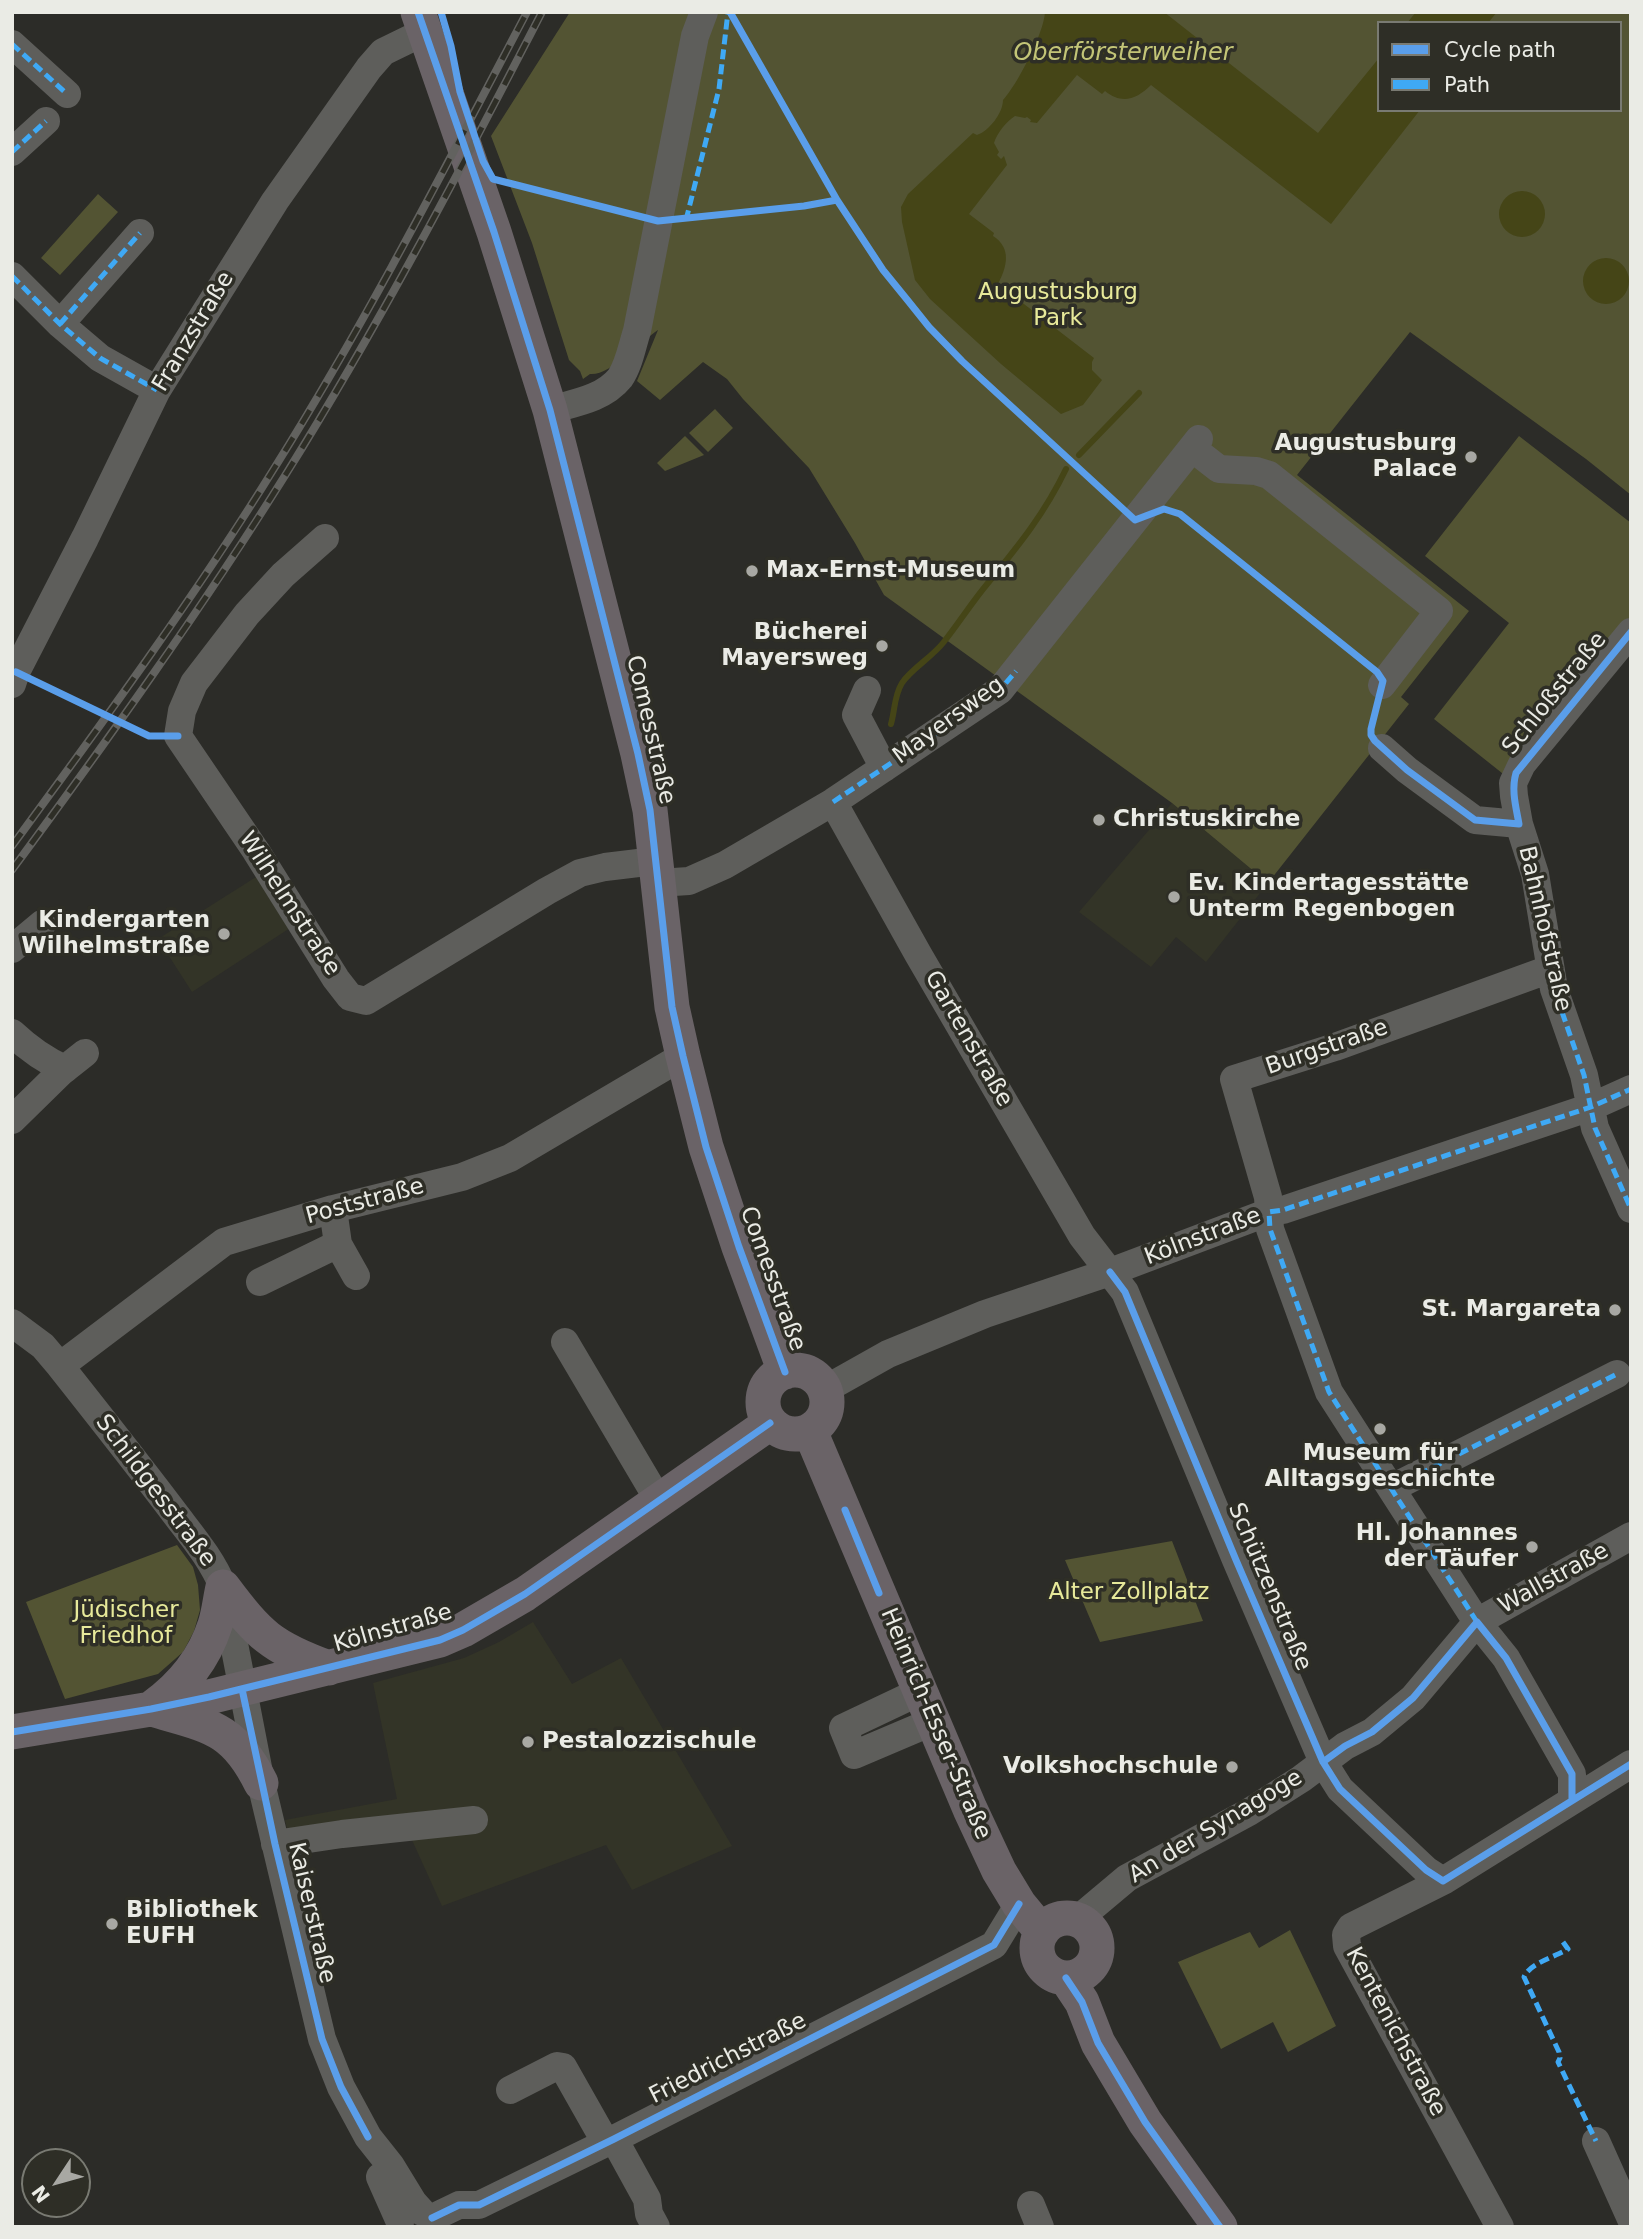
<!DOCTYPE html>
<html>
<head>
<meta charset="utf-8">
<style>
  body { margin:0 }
  #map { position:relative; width:1643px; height:2239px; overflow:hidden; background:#2c2c28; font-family:"DejaVu Sans",sans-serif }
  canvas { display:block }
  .frame { position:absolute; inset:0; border:14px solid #eaebe5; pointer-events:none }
  .legend { position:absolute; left:1377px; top:21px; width:245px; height:91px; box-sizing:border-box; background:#2e2e26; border:2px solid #797a72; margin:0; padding:9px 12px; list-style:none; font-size:21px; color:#eaebe5 }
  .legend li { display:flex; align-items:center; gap:14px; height:35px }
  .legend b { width:35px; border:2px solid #797a72 }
  .north { position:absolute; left:21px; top:2148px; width:70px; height:70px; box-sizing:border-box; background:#2e2e26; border:2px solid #797a72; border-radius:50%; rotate:234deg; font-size:19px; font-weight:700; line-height:28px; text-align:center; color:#eaebe5 }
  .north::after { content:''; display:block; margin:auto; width:24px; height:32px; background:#a8a8a3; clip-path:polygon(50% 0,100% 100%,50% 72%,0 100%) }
</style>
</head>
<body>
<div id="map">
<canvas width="1643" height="2239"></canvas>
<div class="frame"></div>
<ul class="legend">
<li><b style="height:9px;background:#5a9eea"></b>Cycle path</li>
<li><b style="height:9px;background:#3fa9f5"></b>Path</li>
</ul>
<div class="north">N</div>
</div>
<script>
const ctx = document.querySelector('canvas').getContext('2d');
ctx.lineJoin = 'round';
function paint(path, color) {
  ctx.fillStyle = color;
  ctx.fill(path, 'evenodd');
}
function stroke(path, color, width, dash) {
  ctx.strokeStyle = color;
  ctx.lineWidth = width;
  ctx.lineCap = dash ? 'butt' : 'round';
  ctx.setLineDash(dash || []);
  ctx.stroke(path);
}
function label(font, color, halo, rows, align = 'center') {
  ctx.font = font + ' "DejaVu Sans",sans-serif';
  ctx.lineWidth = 7;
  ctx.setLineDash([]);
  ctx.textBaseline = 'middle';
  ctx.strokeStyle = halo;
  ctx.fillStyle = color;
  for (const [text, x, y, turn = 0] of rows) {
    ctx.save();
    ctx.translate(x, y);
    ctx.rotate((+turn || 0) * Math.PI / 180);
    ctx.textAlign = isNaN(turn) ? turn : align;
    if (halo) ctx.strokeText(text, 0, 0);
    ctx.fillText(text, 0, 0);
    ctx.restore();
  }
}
const built = new Path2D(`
  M1172,803L1268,883L1206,962L1176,937L1151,967L1079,912Z
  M256,877L290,928L192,992L158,939Z
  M533,1622L572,1684L621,1658L732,1846L632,1890L606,1845L442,1906L407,1829L293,1853L285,1820L397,1799L373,1683L464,1658L499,1642Z`);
const green = new Path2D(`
  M570,12H1631V495L1586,459L1410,332L1297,475L1469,611L1401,697L1409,704L1268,883L1172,803L884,595L855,543L809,468L743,399L727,379L703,362L660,400L637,381L658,330C641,341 610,376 590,374L583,379L580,371L569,360L532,243L491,136ZM1379,23H1620V110H1379Z
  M98,194L118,212L60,275L41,258Z
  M715,409L733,428L708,452L689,433Z
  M685,436L704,455L665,471L657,463Z
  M1519,436L1631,523V627L1507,777L1434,719L1509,623L1425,556Z
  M1172,1541L1203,1621L1100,1642L1065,1560Z
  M177,1545L193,1567L198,1585L200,1610L194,1631L183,1652L158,1674L65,1699L26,1602Z
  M1290,1930L1336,2026L1288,2052L1273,2022L1221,2049L1178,1962L1250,1932L1259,1948Z`);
const water = new Path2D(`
  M1045,12H1164L1318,133L1379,58V110H1420L1331,224L1151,85C1137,99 1122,105 1105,91L1102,94L1077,75L1037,123L1030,122L1031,120L1027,117L1025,118L1015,116C1006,122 997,133 994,143L999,152L997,155L1001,159L1004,156L1007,165L969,214L994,233L993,236C1012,248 1007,267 998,284L1094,358L1092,362V370L1102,380L1083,405L1061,414L1001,364L930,299L915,280L902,222L901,207L908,194L973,133L977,135C989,131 1003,113 1003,100C1017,85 1044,33 1045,12Z
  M1416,12H1497L1488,23H1407Z
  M1499 214a23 23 0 1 1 46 0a23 23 0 1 1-46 0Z
  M1583 281a23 23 0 1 1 46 0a23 23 0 1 1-46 0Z`);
const stream = new Path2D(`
  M1079,455L1139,393
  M891,724C895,710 894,696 902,683C911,669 931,658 943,643C959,623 972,602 988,583C1019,545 1045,513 1066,469`);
const minor = new Path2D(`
  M12,44L67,94
  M12,152L46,121
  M12,276L60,324L100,358L157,390
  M60,324L140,233
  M550,410C574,403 603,399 620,378C629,365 632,346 637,331L695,36L704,12
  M1192,448L1219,469L1256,471L1269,475L1439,611L1382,685
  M325,538L283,575L247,614L194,683L182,711L178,736L256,851L336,979L350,997L366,1001L547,891L580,873L605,867L655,861
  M1631,632L1522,764L1513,783L1514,796L1519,824L1535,874L1554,989L1584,1075L1595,1128L1631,1209
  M12,684L16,672L85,538L157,390L275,201L369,68L383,52L424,32
  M867,690L856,715L884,768
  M1382,748L1407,770L1475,820L1519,824
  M833,802L918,954L1082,1236L1125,1292L1236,1560L1323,1762L1340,1789L1426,1870L1443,1881
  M658,883L689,881L725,865L833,802L1000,690L1199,439
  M12,949L42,924
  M1550,969L1335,1047L1234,1079L1268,1197L1270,1229L1329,1392L1477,1622L1506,1658L1572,1774V1799
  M12,1033C29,1049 44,1060 65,1069
  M12,1120L61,1072L85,1053
  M338,1244L356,1276
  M260,1282L338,1244L333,1209
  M12,1323L43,1346L60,1366C98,1414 136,1462 173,1511C191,1535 212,1559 223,1587L261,1783L322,2039L341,2087L368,2137L391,2166L413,2202L422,2212
  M565,1342L659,1501
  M60,1366L224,1242L333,1209L462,1177L510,1158L683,1056
  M824,1390L888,1354L985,1314L1110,1272L1269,1212L1283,1210L1591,1107L1631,1089
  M1392,1488L1617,1374
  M921,1691L843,1728L854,1755L934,1721
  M275,1844L342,1834L474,1820
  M1077,1920L1127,1878L1249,1812L1301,1779L1345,1746L1372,1732L1413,1698L1477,1622L1631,1536
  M510,2090L557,2066L563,2067L606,2143
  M614,2139L647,2199L649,2214L656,2227
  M1596,2141L1631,2219
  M380,2177L400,2222
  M1031,2205L1040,2227
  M432,2218L459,2205H479L614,2139L994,1945L1019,1904
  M1500,2227L1347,1946L1346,1935L1351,1927L1443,1881L1631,1764`);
const major = new Path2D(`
  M418,12L494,232L550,410L638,754L650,810L672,1007L683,1056L706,1147L739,1247L785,1372
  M763 1402a32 32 0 1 1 64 0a32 32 0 1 1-64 0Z
  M810,1431L970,1809L999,1871L1019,1904L1042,1932
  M223,1587C259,1635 271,1647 329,1668
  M153,1707C181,1687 204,1659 215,1625C219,1613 220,1600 223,1587
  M155,1710C210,1726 234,1728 261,1783
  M12,1732L151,1709L209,1697L440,1640L463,1630L525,1594L770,1423
  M1037 1948a30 30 0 1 1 60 0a30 30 0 1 1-60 0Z
  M1066,1978L1082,2002L1098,2043L1145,2122L1220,2227`);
const rail = new Path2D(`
  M12,846C103,722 194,598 275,467C367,320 446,166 527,12
  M12,870C107,741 201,610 286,474C379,325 461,169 542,12`);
const quiet = new Path2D(`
  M12,44L67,94
  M12,152L46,121
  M686,220L719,89L728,12
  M12,276L60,324L100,358L157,390
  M60,324L140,233
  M833,802L1000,690L1016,671
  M1550,969L1554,989L1584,1075L1595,1128L1631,1209
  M1392,1488L1617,1374
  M1477,1622L1329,1392L1270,1229L1269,1212L1283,1210L1591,1107L1631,1089
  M1563,1942L1568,1949C1555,1957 1530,1963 1524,1977L1559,2052L1560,2058L1558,2062L1596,2141`);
const cycleway = new Path2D(`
  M418,12L494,232L550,410L638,754L650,810L672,1007L683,1056L706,1147L739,1247L785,1372
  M441,12L451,46L460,92L483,161L493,179L658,221L804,206L837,200
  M730,12L837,200L883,270L909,302L929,327L962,361L1135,520L1164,509L1180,514L1377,672L1383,681L1371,729V735L1375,741L1407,770L1475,820L1519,824C1516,807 1511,790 1516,773L1631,632
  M16,672L149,736H178
  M1110,1272L1125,1292L1236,1560L1323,1762L1340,1789L1426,1870L1443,1881L1631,1764
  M845,1510L879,1593
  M242,1689L275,1844L322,2039L341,2087L368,2137
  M12,1732L151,1709L209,1697L440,1640L463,1630L525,1594L770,1423
  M1323,1762L1345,1746L1372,1732L1413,1698L1477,1622L1506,1658L1572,1774V1799
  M1066,1978L1082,2002L1098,2043L1145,2122L1220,2227
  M432,2218L459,2205H479L614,2139L994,1945L1019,1904`);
const markers = [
  [1471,457,7,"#a8a8a3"],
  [752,571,7,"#a8a8a3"],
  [882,646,7,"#a8a8a3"],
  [1099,820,7,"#a8a8a3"],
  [1174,897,7,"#a8a8a3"],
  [224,934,7,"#a8a8a3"],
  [1615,1310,7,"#a8a8a3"],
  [1380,1429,7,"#a8a8a3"],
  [1532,1547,7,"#a8a8a3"],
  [528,1742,7,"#a8a8a3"],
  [1232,1767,7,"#a8a8a3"],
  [112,1924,7,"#a8a8a3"]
];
const parkNames = [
  ["Augustusburg",1058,293],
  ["Park",1058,319],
  ["Alter Zollplatz",1129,1593],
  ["Jüdischer",126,1611],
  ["Friedhof",126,1637]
];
const streetNames = [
  ["Franzstraße",194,332,-59],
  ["Schloßstraße",1555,694,-51],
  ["Mayersweg",949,721,-36],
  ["Comesstraße",650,730,77],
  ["Wilhelmstraße",289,904,57],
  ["Bahnhofstraße",1544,929,77],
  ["Gartenstraße",968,1039,60],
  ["Burgstraße",1327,1048,-19],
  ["Poststraße",365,1202,-15],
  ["Kölnstraße",1203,1237,-21],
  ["Comesstraße",772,1279,70],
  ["Schildgesstraße",155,1491,53],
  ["Wallstraße",1554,1579,-29],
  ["Schützenstraße",1269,1587,67],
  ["Kölnstraße",393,1629,-16],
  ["Heinrich-Esser-Straße",935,1724,67],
  ["An der Synagoge",1216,1827,-31],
  ["Kaiserstraße",311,1913,77],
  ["Kentenichstraße",1395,2032,62],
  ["Friedrichstraße",728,2059,-27]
];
const poiNames = [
  ["Augustusburg",1457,444],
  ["Palace",1457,470],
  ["Max-Ernst-Museum",766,571,"left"],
  ["Bücherei",868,633],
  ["Mayersweg",868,659],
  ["Christuskirche",1113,820,"left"],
  ["Ev. Kindertagesstätte",1188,884,"left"],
  ["Unterm Regenbogen",1188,910,"left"],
  ["Kindergarten",210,921],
  ["Wilhelmstraße",210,947],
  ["St. Margareta",1601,1310],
  ["Museum für",1380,1454,"center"],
  ["Alltagsgeschichte",1380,1480,"center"],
  ["Hl. Johannes",1518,1534],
  ["der Täufer",1518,1560],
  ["Pestalozzischule",542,1742,"left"],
  ["Volkshochschule",1218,1767],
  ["Bibliothek",126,1911,"left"],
  ["EUFH",126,1937,"left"]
];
const waterNames = [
  ["Oberförsterweiher",1123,54]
];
paint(built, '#333427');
paint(green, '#535433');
paint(water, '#454517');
stroke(stream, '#454517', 6);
stroke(minor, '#5e5e5b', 28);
stroke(major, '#6a6367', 35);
stroke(rail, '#62625f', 8);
stroke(rail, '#2e2e26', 5, [16]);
stroke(quiet, '#3fa9f5', 5, [10, 5]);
stroke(cycleway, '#5a9eea', 7);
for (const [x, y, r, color] of markers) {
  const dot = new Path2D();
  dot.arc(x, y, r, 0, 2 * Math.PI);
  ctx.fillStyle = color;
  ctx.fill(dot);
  stroke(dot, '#2e2e26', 2.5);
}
label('23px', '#e7e99a', '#2e2e26', parkNames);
label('23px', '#eaebe5', '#2e2e26', streetNames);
label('bold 23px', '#eaebe5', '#2e2e26', poiNames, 'right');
label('italic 24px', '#c3c577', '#2e2e26', waterNames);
</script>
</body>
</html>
